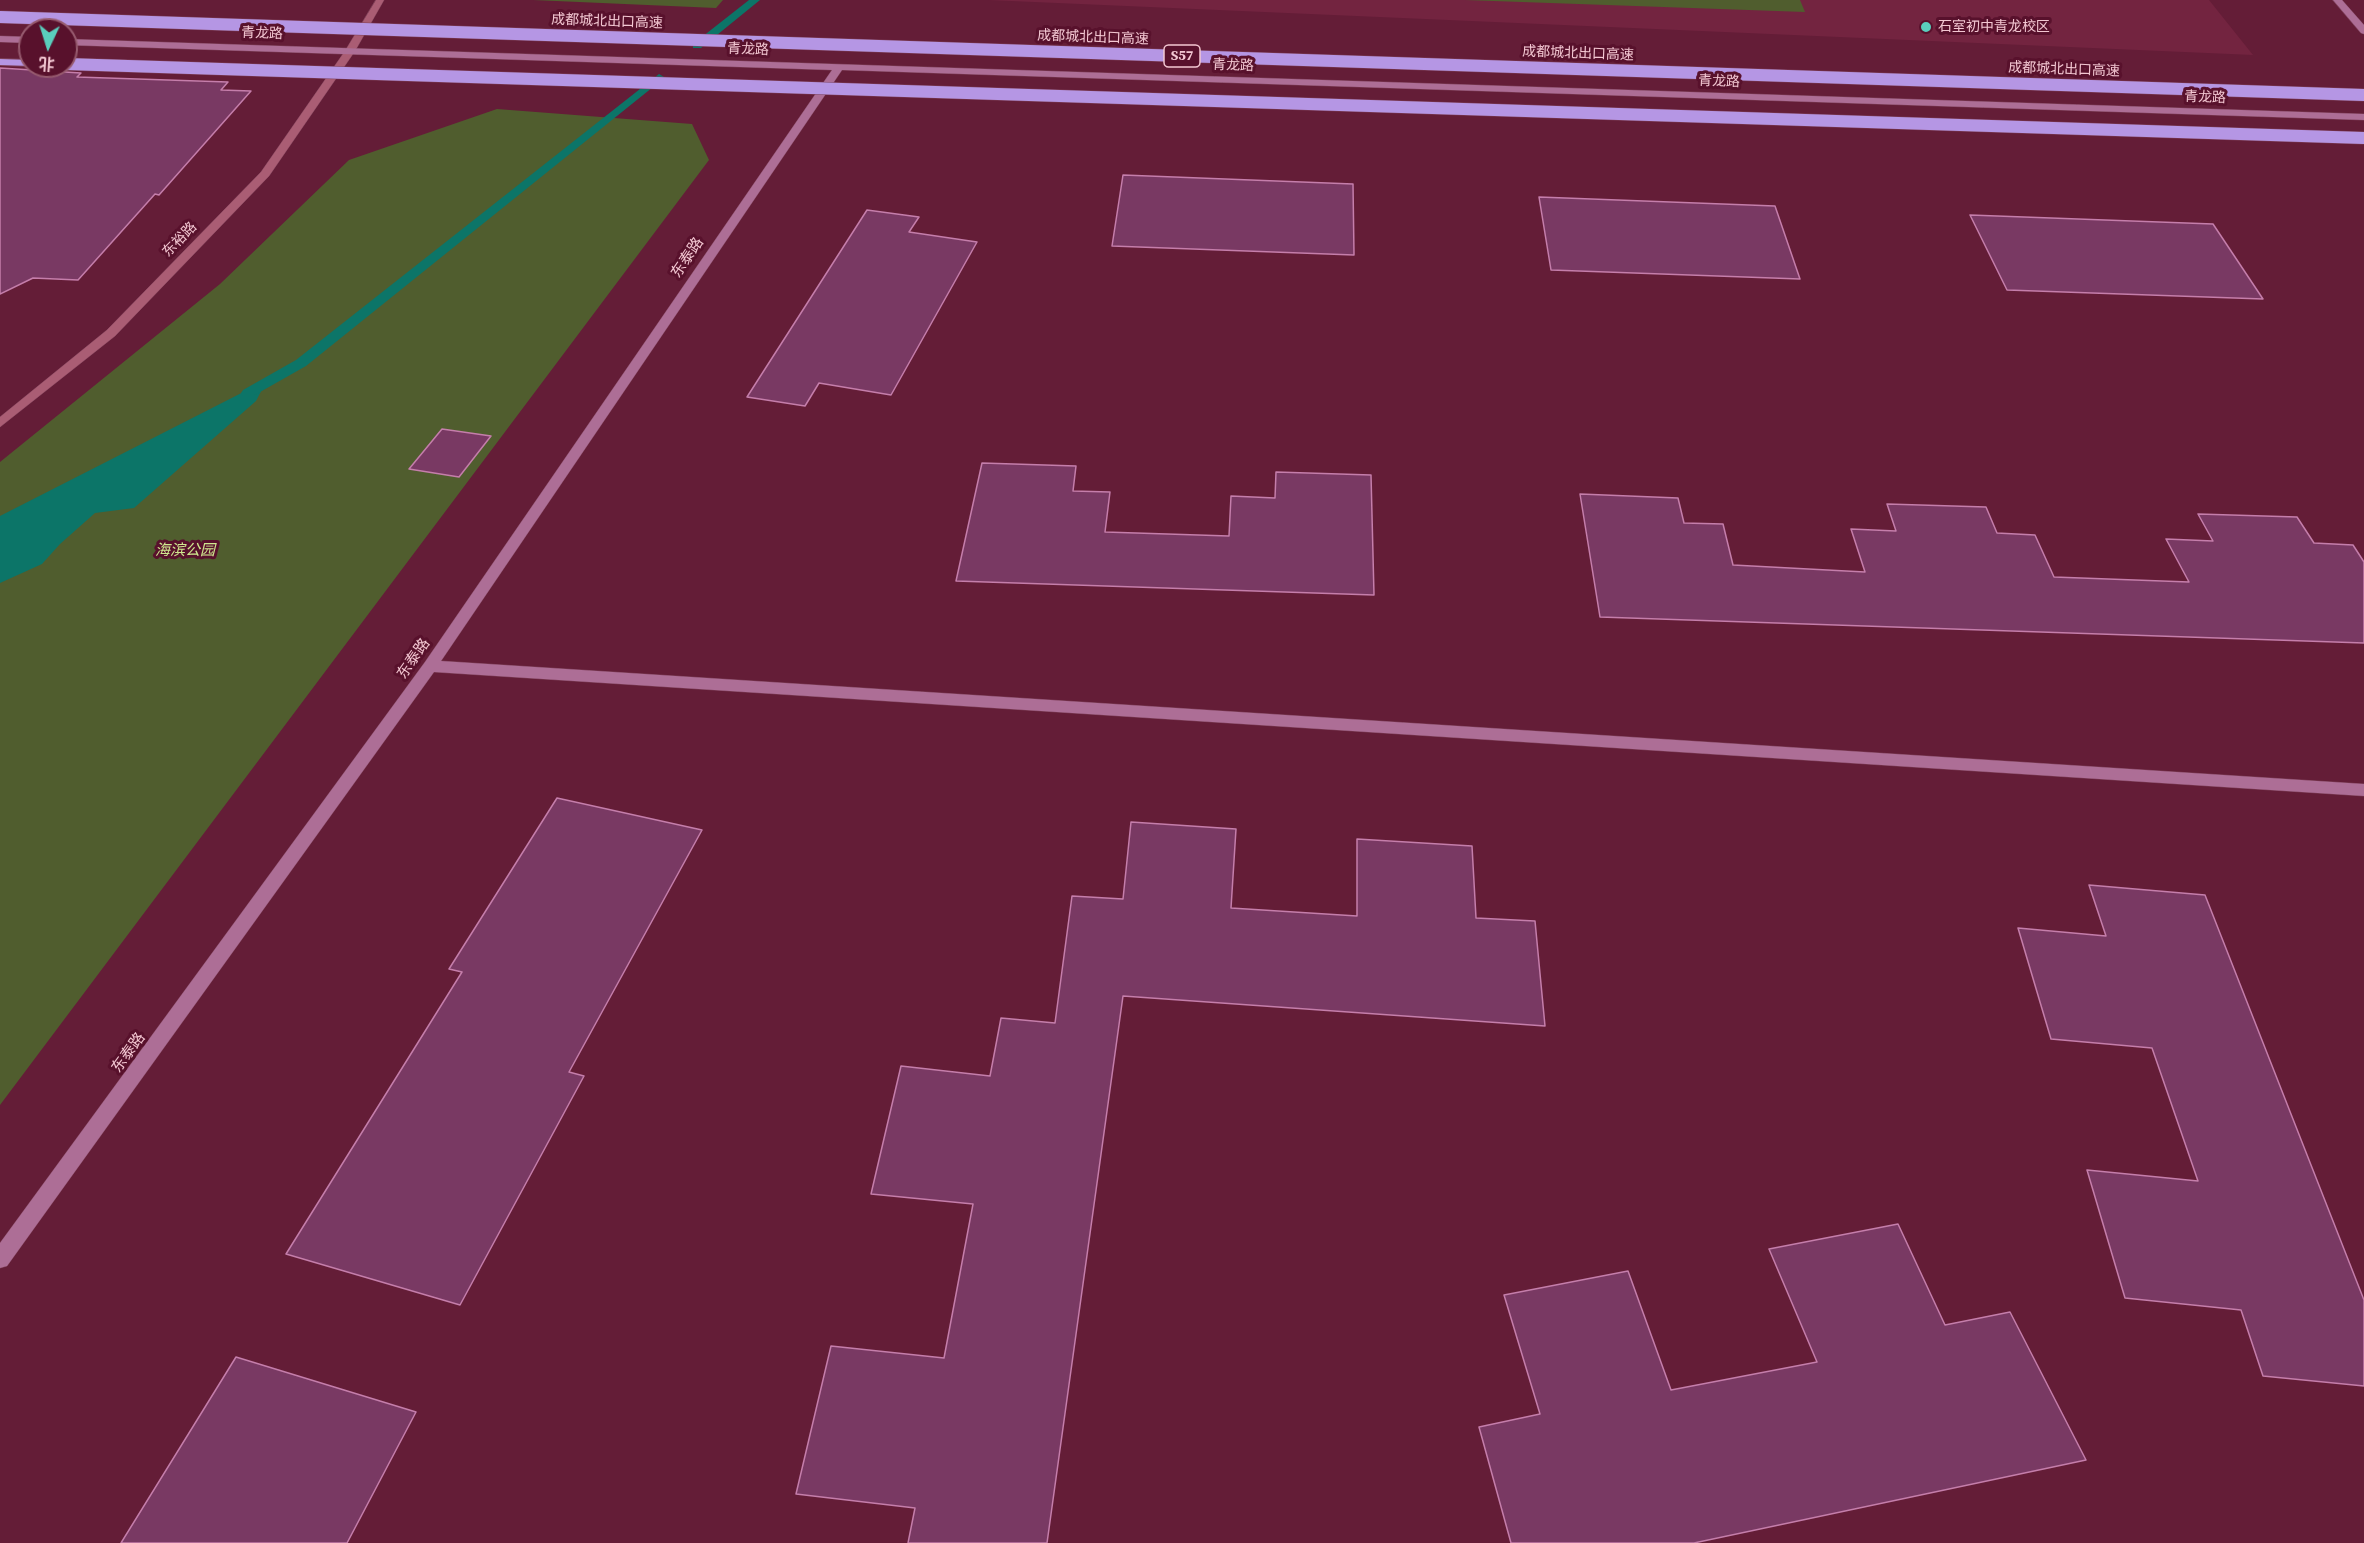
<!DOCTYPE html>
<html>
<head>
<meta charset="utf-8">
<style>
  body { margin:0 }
  #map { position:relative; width:2364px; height:1543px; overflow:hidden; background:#641d37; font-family:"Source Serif 4","Noto Sans SC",serif }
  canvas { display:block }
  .north { position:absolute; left:18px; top:18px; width:60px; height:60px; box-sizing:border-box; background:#58112c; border:2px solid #965a6e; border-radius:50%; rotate:184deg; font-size:16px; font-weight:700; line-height:24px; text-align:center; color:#f3c7d2 }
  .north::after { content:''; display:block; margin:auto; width:21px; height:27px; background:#5acebd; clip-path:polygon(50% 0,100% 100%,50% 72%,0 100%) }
</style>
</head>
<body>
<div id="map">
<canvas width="2364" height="1543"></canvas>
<div class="north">北</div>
</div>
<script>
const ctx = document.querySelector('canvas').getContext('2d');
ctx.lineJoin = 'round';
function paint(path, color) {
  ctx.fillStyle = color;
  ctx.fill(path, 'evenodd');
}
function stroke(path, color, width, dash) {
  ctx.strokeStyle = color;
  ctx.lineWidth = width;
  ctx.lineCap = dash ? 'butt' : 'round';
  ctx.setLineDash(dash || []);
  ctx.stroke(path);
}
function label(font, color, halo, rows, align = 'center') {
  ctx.font = font + ' "Source Serif 4","Noto Sans SC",serif';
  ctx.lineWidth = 6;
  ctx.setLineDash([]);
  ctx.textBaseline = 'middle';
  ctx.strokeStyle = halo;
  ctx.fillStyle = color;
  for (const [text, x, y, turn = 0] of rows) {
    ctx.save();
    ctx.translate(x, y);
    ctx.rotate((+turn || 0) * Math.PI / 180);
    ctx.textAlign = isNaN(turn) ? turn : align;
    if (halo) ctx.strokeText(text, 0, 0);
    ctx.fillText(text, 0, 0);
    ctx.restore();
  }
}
const built = new Path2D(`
  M988,0H2209L2253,55Z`);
const green = new Path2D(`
  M533,0H723L716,8Z
  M1465,0H1800L1805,12Z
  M497,109L692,124L709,160L0,1105V462L220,284L349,160Z`);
const water = new Path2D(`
  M267,380L256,401L134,508L95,513L60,544L42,564L0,583V516Z`);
const stream = new Path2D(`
  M749,0H760L701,48H693V44Z
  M659,74L664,77L663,79L306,366L253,396H243L241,393L243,390L296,360Z`);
const building = new Path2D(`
  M0,68L81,73L77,77L228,82L221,90L251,91L159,195L155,194L78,280L33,278L0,294Z
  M1123,175L1353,184L1354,255L1112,246Z
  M1539,197L1775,206L1800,279L1551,270Z
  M867,210L919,217L909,232L977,242L891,395L819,383L805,406L747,397Z
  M1970,215L2213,224L2263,299L2007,290Z
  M442,429L491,436L459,477L409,469Z
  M982,463L1076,466L1073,491L1110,492L1105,532L1229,536L1231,496L1275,498L1276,472L1371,475L1374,595L956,581Z
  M1580,494L1678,498L1684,523L1723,524L1733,565L1865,572L1851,529L1896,531L1887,504L1986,507L1997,533L2035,535L2054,577L2189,582L2166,539L2213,541L2198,514L2297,517L2314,543L2353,545L2364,562V643L1600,617Z
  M557,798L702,830L569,1072L584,1076L460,1305L286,1254L462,972L449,969Z
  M1131,822L1236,829L1231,908L1357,916V839L1472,846L1476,918L1535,921L1545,1026L1123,996L1047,1543H908L915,1508L796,1494L831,1346L944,1358L973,1204L871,1194L901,1066L990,1076L1001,1018L1055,1023L1072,896L1123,899Z
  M2089,885L2205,895L2364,1300V1386L2263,1376L2241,1310L2125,1298L2087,1170L2198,1181L2152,1048L2051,1039L2018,928L2106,936Z
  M1898,1224L1945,1325L2010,1312L2086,1460L1694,1543H1511L1479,1427L1540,1414L1504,1295L1628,1271L1671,1390L1817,1362L1769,1249Z
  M236,1357L416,1412L347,1543H121Z`);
const street = new Path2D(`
  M376,0H384L355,51L269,176L115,336L0,427V417L107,330L261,172L345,51Z`);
const secondary = new Path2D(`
  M2333,0H2342L2364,25V34L2361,33Z
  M0,36L30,37V43L0,42Z
  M66,39L2364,114V120L842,70L441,661L2364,784V796L434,672L7,1266L0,1268V1243L425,662L832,70L66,45Z`);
const highway = new Path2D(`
  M0,59L30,60L31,66L0,65Z`);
const highwayBridge = new Path2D(`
  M0,17L2364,95
  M66,64L2364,138`);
const markers = [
  [1926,27,6,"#5acebd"]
];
const farStreetnames = [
  ["成都城北出口高速",607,22,2],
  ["青龙路",262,34,2],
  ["成都城北出口高速",1093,38,2],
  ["青龙路",748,50,2],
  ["成都城北出口高速",1578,54,2],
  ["青龙路",1233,66,2],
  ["成都城北出口高速",2064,70,2],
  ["青龙路",1719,82,2],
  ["青龙路",2205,98,2],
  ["东裕路",180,240,-46]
];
const farPoinames = [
  ["石室初中青龙校区",1938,27]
];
const shields = [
  [1182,56,36]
];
const shieldNames = [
  ["S57",1182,56]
];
const streetNames = [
  ["东泰路",688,258,-56],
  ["东泰路",414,659,-55],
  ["东泰路",129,1053,-54]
];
const parkNames = [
  ["海滨公园",185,551]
];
paint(built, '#732440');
paint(green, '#505d2e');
paint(water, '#0c7568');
paint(stream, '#0c7568');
paint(building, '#793963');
stroke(building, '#c57eab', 1.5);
stroke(street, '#7d4058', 1);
stroke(secondary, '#7d4058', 1);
stroke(highway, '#7d4058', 2);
paint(street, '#aa5d74');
paint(secondary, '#ad6e96');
paint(highway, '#b596e4');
stroke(highwayBridge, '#7d4058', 13, []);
stroke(highwayBridge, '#b596e4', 12);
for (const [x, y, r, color] of markers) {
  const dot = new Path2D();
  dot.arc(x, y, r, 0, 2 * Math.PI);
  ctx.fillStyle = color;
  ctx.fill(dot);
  stroke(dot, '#58112c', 2);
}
label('14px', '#f3c7d2', '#58112c', farStreetnames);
label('14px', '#f3c7d2', '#58112c', farPoinames, 'left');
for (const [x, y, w] of shields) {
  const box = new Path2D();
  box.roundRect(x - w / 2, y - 11, w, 22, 4.5);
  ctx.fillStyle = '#58112c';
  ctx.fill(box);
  stroke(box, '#f3c7d2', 1.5);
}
label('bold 14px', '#f3c7d2', null, shieldNames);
label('15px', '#f3c7d2', '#58112c', streetNames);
label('italic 15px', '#cfe98f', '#58112c', parkNames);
</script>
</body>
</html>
